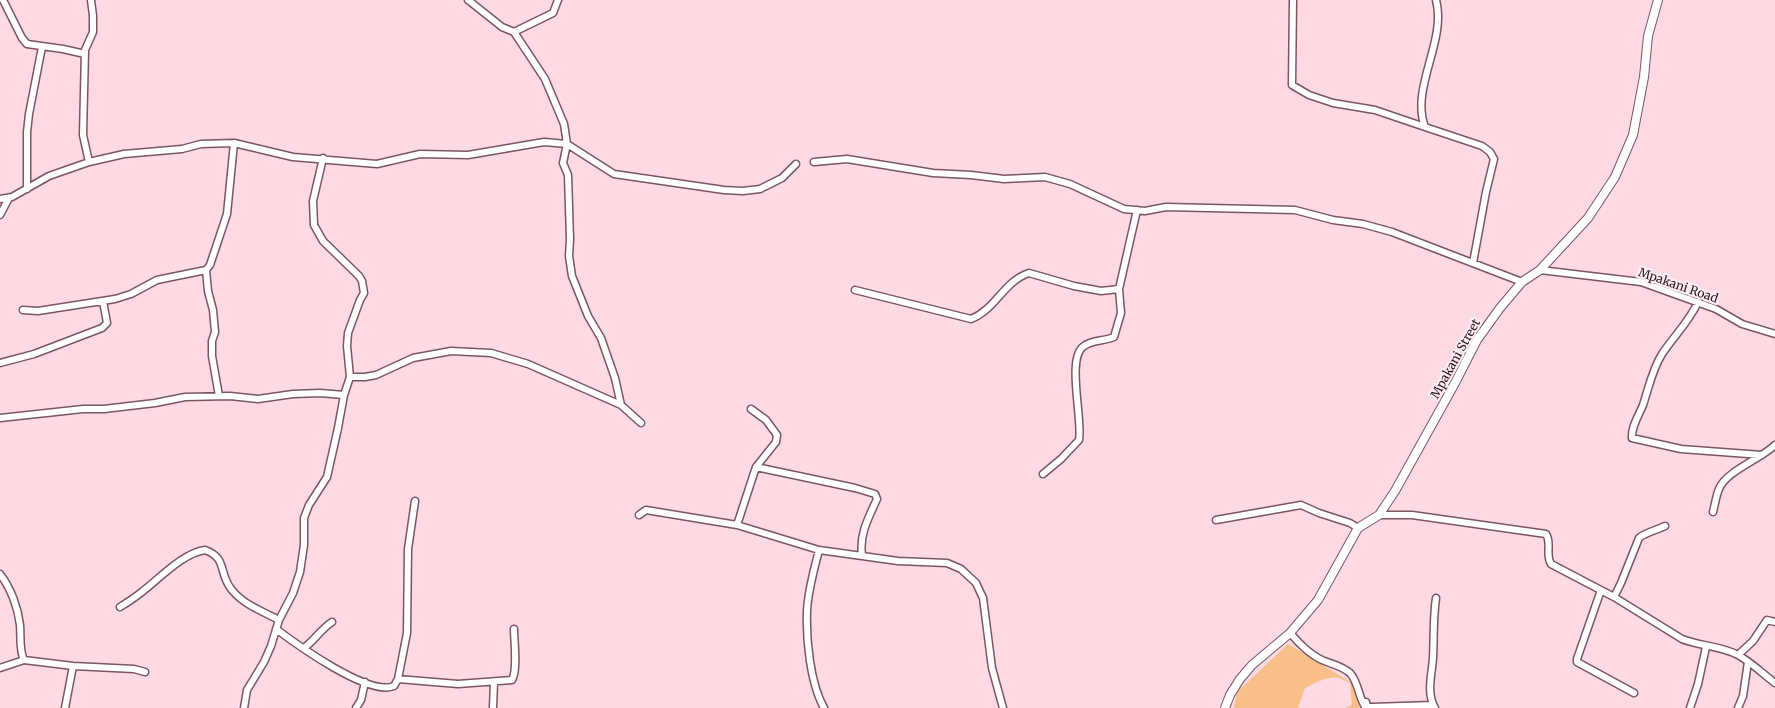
<!DOCTYPE html>
<html>
<head>
<meta charset="utf-8">
<style>
  body { margin:0 }
  canvas { display:block; background:#fcd9e3 }
</style>
</head>
<body>
<canvas width="1775" height="708"></canvas>
<script>
const ctx = document.querySelector('canvas').getContext('2d');
ctx.lineJoin = 'round';
function paint(path, color) {
  ctx.fillStyle = color;
  ctx.fill(path, 'evenodd');
}
function stroke(path, color, width, dash) {
  ctx.strokeStyle = color;
  ctx.lineWidth = width;
  ctx.lineCap = dash ? 'butt' : 'round';
  ctx.setLineDash(dash || []);
  ctx.stroke(path);
}
function label(font, color, halo, rows, align = 'center') {
  ctx.font = font + ' Merriweather,serif';
  ctx.lineWidth = 4.5;
  ctx.setLineDash([]);
  ctx.textBaseline = 'middle';
  ctx.strokeStyle = halo;
  ctx.fillStyle = color;
  for (const [text, x, y, turn = 0] of rows) {
    ctx.save();
    ctx.translate(x, y);
    ctx.rotate((+turn || 0) * Math.PI / 180);
    ctx.textAlign = isNaN(turn) ? turn : align;
    if (halo) ctx.strokeText(text, 0, 0);
    ctx.fillText(text, 0, 0);
    ctx.restore();
  }
}
const green = new Path2D(`
  M1288,644L1352,683L1360,708H1345L1352,705L1350,683C1332,672 1323,680 1305,688L1298,708H1234L1237,692Z`);
const minor = new Path2D(`
  M3,0L22,38L27,44L63,49L85,54
  M468,0L502,27L514,32L545,79L564,124L567,144L563,163L568,175L570,239L569,256L572,276L588,316L601,338L615,378L621,405
  M1293,0L1292,85L1309,95L1333,103L1375,110L1425,127
  M1436,0C1447,41 1410,88 1425,127L1482,146L1490,152L1494,159L1486,192L1473,263
  M514,32L553,13L558,0
  M89,162L83,135L85,50L93,32V16L91,0
  M814,162L847,159L933,173L971,175L1004,179L1045,177L1070,184L1124,209L1145,211L1166,207L1295,210L1333,220L1363,224L1392,232L1522,282
  M27,189V132L29,114L42,47
  M0,199L12,197L49,176L89,162L124,154L182,149L201,144L234,143L293,157L377,164L420,154L468,155L544,142L567,144L614,174L724,190L743,191L760,189L782,178L796,164
  M0,215L9,198
  M1540,270L1641,282L1716,309L1742,324L1775,334
  M855,290L971,319C995,310 1004,281 1029,273L1074,286L1101,291L1119,289L1137,210
  M1698,302C1689,322 1674,336 1662,354C1652,370 1649,387 1643,405C1639,415 1631,427 1632,438L1681,449L1762,455
  M23,310L38,311L115,299L131,294L157,280L206,270
  M0,363L34,354L102,328L107,323L103,301
  M350,377H365L376,375L413,358L451,351L491,353L528,364L621,405L641,423
  M219,396L212,356V341L215,332L213,310L208,291L206,270L210,265L227,214L234,143
  M0,418L83,409H104L155,403L185,397L230,396L258,399L293,394L320,393L344,395
  M756,467L855,488L875,494L877,499C869,517 859,534 862,555
  M1043,474L1061,459L1079,440C1083,420 1066,357 1084,346C1092,340 1105,341 1114,337L1121,313L1119,289
  M1713,512C1715,504 1716,496 1719,489C1726,471 1761,459 1775,445
  M639,515L646,510L737,525L819,550L898,561L947,563L961,569L976,583L983,598L992,668L1003,708
  M1379,515H1412L1546,534C1552,543 1545,554 1551,564L1614,597L1682,639C1699,646 1722,646 1738,655C1751,662 1763,674 1775,683
  M1216,520L1301,505L1319,513L1350,523L1358,528
  M737,525L756,467L776,442L777,435L766,420L751,409
  M819,550C814,570 808,590 807,611C806,639 810,683 824,708
  M0,574C11,588 18,608 20,625C21,637 19,650 24,660L73,666L134,669L145,672
  M1601,590L1577,659V662L1634,693
  M1614,597L1621,583L1639,538C1644,533 1657,530 1665,526
  M120,607C128,602 136,597 143,591C160,578 183,553 205,550C228,558 218,574 232,590C244,605 262,611 279,620
  M276,629C296,644 369,697 394,686L398,679L407,633L408,549L415,501
  M1290,633C1299,643 1309,654 1322,660C1331,664 1342,666 1350,673C1359,683 1358,697 1366,708
  M304,648C315,640 321,629 332,622
  M1738,655L1753,641L1767,620L1775,622
  M0,668L24,660
  M398,679L458,684L512,680C518,670 514,641 514,629
  M1366,702L1367,707H1372L1433,705
  M65,708L73,666
  M244,708L247,690L264,662L271,646L279,620L293,593L300,572L304,545V518L309,505L327,477L338,428L344,395L350,377L347,346L348,333L360,300L364,293L362,281L359,276L323,241L314,225L313,201L323,158
  M356,708L361,700L365,682
  M493,708L494,682
  M1435,708C1426,693 1432,674 1433,658C1434,638 1433,618 1436,598
  M1690,708L1698,684L1706,647
  M1738,708L1743,696L1748,662`);
const tertiary = new Path2D(`
  M1225,708L1230,695L1240,679L1252,665L1290,633L1318,600L1358,528L1379,515L1395,491L1455,383L1477,340L1500,308L1522,282L1540,270L1588,218L1615,177L1633,135L1644,77L1648,36L1658,0`);
const streetNames = [
  ["Mpakani Road",1678,286,19],
  ["Mpakani Street",1456,359,-61]
];
paint(green, '#f9bf8a');
stroke(minor, '#7a5661', 9);
stroke(tertiary, '#7a5661', 10);
stroke(minor, '#fff', 6);
stroke(tertiary, '#fff', 8);
label('12px', '#27181d', '#fdecf0', streetNames);
</script>
</body>
</html>
